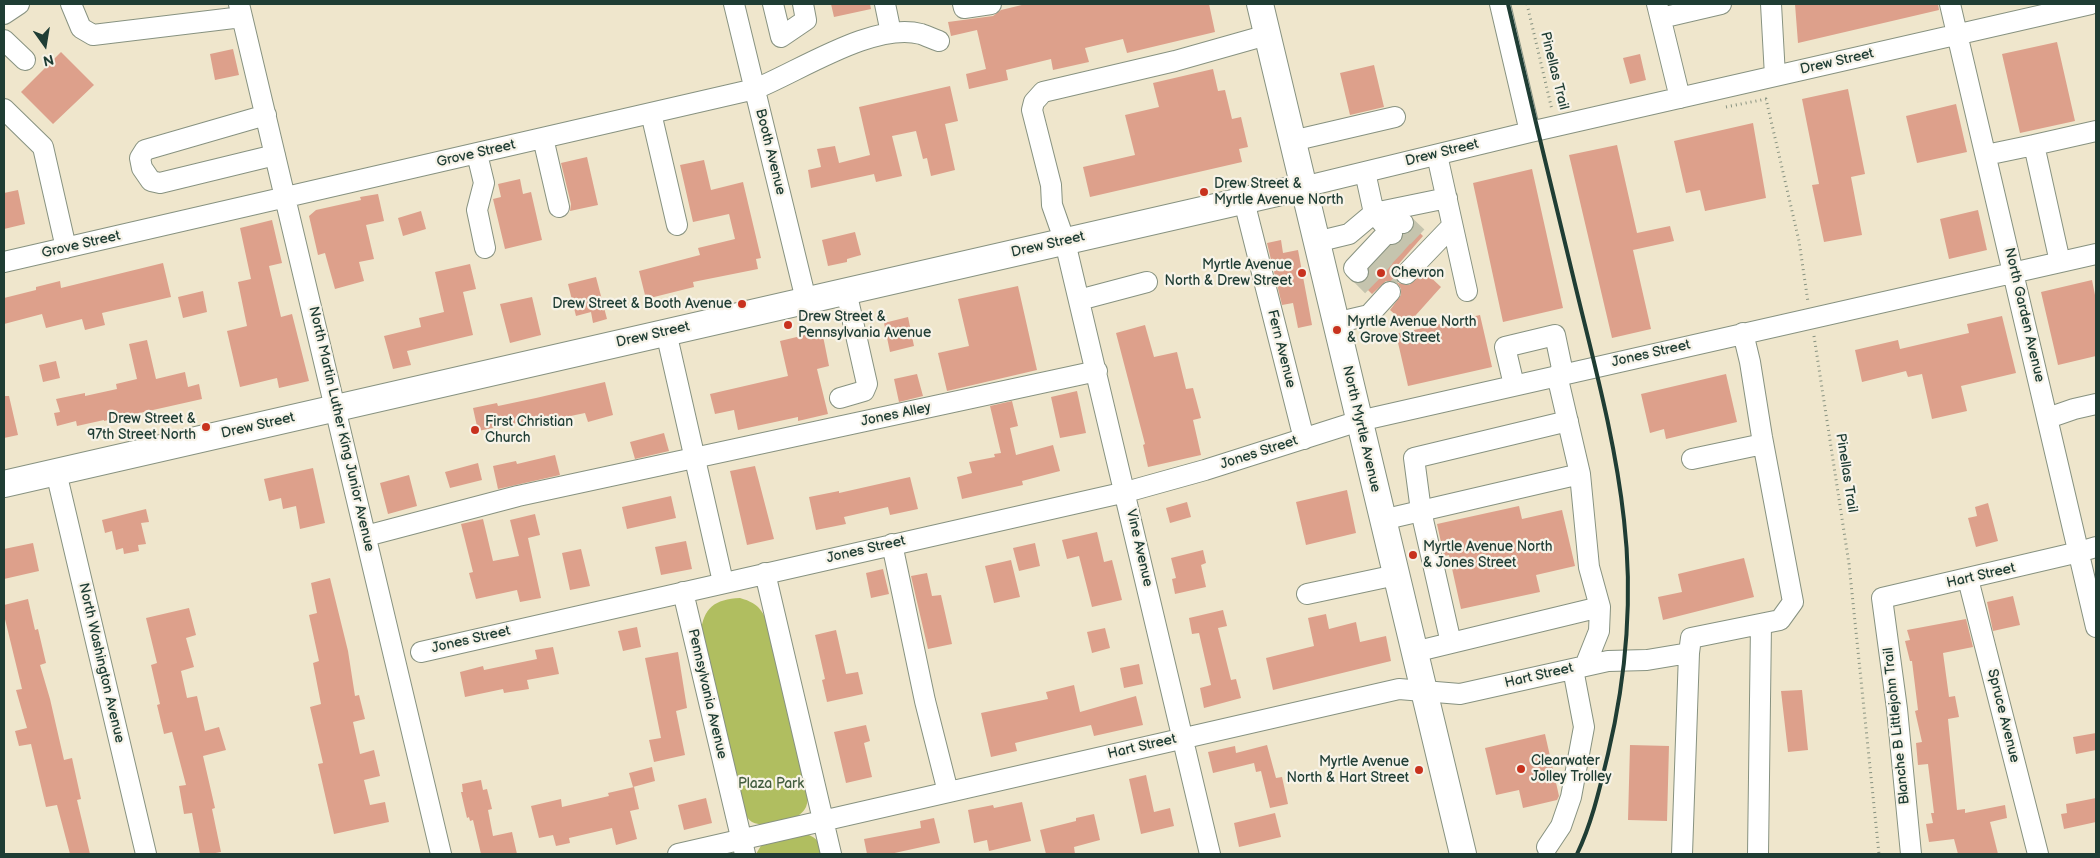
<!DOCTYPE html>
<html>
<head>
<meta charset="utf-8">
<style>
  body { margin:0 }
  #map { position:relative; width:2100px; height:858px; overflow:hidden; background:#efe6cc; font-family:"Balsamiq Sans",sans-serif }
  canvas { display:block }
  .frame { position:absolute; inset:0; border:5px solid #1f3d34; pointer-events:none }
  .north { position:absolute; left:20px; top:20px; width:50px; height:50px; -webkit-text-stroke:4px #f7f3e8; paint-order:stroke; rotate:167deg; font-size:14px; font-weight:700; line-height:20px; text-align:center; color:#1f3d34 }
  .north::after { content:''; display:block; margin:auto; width:18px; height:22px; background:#1f3d34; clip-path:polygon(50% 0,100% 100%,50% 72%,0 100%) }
</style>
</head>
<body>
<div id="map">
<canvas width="2100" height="858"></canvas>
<div class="frame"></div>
<div class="north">N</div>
</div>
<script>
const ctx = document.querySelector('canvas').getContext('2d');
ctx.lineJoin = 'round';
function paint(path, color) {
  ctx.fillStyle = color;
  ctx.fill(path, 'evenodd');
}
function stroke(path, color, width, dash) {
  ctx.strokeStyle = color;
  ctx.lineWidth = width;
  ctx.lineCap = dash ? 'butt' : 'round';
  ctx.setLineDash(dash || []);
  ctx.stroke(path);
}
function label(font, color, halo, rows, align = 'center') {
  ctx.font = font + ' "Balsamiq Sans",sans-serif';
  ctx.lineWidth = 4.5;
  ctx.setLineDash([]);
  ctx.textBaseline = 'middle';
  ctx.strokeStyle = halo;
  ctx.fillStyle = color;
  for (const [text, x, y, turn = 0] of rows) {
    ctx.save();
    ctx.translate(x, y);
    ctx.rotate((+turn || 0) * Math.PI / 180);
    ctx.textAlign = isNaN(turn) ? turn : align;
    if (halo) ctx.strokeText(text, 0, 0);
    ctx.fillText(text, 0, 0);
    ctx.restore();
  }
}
const green = new Path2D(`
  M740,598C761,604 763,612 771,631L809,791C808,796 808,802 806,807C799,822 766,829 752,822C749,820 746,816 744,813L701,633C703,608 715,599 740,598Z
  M806,834C818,838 820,843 824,854H756L762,844Z`);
const building = new Path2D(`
  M831,4H870L871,9L834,17Z
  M1026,4H1209L1215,32L1127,53L1123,39L1085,48L1089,62L1053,70L1051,59L1006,70L1008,80L969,89L966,74L986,69L977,30L951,36L948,22L993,16L1001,10Z
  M1795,4H1938L1939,10L1798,43Z
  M2057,42L2075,121L2020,133L2002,54Z
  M233,49L239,75L215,80L210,54Z
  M61,52L94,85L53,124L21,92Z
  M1640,54L1646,80L1630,84L1623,58Z
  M1374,65L1384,107L1350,115L1340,73Z
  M1213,69L1218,91L1225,90L1232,119L1241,117L1248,147L1239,149L1242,162L1090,197L1083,167L1135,155L1125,115L1159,107L1153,83Z
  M950,86L958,121L945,124L955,170L931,176L927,158L923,159L916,131L892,136L902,176L876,182L874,174L811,188L808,170L821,167L817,149L835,146L839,163L870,155L859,107Z
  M1848,89L1865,174L1851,177L1862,235L1824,242L1812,185L1819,184L1802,99Z
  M1956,104L1967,152L1917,163L1906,116Z
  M1753,123L1766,198L1705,211L1700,190L1686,193L1674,141Z
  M1617,145L1637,233L1670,226L1674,241L1633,250L1651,329L1612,338L1569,155Z
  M587,157L598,205L570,211L571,204L561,163Z
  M704,160L711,190L743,182L761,258L756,259L758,269L693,282L694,287L646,299L639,271L700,255L698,248L735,239L729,214L693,222L680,165Z
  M1532,169L1563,308L1503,322L1473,183Z
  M520,179L523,194L531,192L542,240L505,249L493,199L501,197L498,184Z
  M18,190L25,224L4,229V193Z
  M378,194L384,221L366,225L374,259L359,262L364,281L335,289L325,253L318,255L309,216L316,210L361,200L360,197Z
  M1978,210L1987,250L1949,259L1940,219Z
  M421,211L426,229L403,236L398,218Z
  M272,220L282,263L269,266L281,317L292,314L309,381L279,388L277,378L240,387L227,331L247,326L238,282L251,279L240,228Z
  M1414,227L1423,236L1397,266L1394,272L1395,278L1398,283L1409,285L1425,272L1441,287L1407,325L1390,310L1401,295V289L1398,284L1393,281H1386L1372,294L1361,283L1367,280L1370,275L1369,269L1391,246L1399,243L1404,235L1408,234Z
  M855,232L861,255L847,259V262L828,266L822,240Z
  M1281,240L1283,253L1298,250L1312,325L1298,328L1293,303L1282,305L1267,243Z
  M163,263L171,297L102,313L105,325L85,330L82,319L46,328L42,314L4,324V298L36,290V287L60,281L61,288Z
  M470,264L476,289L463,292L473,335L407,351L411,365L393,369L384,336L421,327L419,318L444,312L435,272Z
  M596,277L607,319L593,323L591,312L576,316L568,284Z
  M2092,280L2096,300V356L2058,365L2041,292Z
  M1018,286L1037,370L947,391L938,353L969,346L958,299Z
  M203,291L207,312L183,318L178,297Z
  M532,297L541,335L510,343L500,304Z
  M1480,315L1492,367L1408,386L1396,334Z
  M2002,316L2016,373L1961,386L1967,411L1932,419L1922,374L1908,377L1906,371L1862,382L1855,350L1898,340L1900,349L1969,333L1967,324Z
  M908,317L914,346L890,352L884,323Z
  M1145,325L1154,357L1177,352L1186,389L1193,388L1201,418L1193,420L1201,455L1148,467L1143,445L1145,444L1116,333Z
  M822,331L829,366L817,369L828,414L798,421V417L738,430L734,410L715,414L710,394L788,376L780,341Z
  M147,340L156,379L185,372L188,387L199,384L202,399L104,421V420L77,426L76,421L57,426L54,413L60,412L56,399L85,393V396L117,389L116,384L137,379L129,344Z
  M56,361L60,378L43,382L39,365Z
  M917,374L923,396L899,402L894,379Z
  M1726,374L1737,422L1666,439L1664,429L1650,433L1641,394Z
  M605,382L613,415L588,422L585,413L518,427L517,423L478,431L473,408L497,403L498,406L536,398Z
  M1077,391L1086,433L1060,438L1051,397Z
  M4,396H9L18,435L4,438Z
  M1012,401L1018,426L1010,428L1016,455L1053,445L1060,471L1022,481L1023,485L962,499L957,477L972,473L969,462L995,457L994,454L1001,453L990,406Z
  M664,433L669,451L635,459L630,442Z
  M555,455L560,475L498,489L493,466L516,461L517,464Z
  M478,463L482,480L450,488L445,472Z
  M755,466L774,539L747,545L730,471Z
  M313,468L325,523L300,529L296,506L283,509L281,498L269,501L264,479Z
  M409,475L417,506L388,514L380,483Z
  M910,477L918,509L890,515L888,507L844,517L846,524L816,530L809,497L839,491V493Z
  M1347,490L1356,533L1306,545L1296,502Z
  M671,496L676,518L627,529L622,507Z
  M1187,502L1191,517L1170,523L1166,508Z
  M1988,503L1998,541L1976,547L1968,518L1977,516L1975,507Z
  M1519,506L1522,519L1562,510L1575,566L1536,575L1540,592L1461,609L1449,555L1444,556L1437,524Z
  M146,509L149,522L141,523L146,544L138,545L139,551L124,554L123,548L116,550L112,531L105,533L102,520Z
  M535,514L540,535L528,538L541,598L520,602L517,590L476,599L469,573L473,572L461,524L483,519L493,561L519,556L510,520Z
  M1097,532L1104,562L1112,560L1122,600L1092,607L1079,556L1067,559L1062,540Z
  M686,541L692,569L661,575L655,547Z
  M33,543L39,571L4,579V549Z
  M1035,543L1040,566L1019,571L1013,548Z
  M581,549L590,586L570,590L562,553Z
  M1203,550L1206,563L1201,565L1206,587L1175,594L1172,579L1176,578L1171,558Z
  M1744,558L1754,597L1663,620L1658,597L1682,592L1678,574Z
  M1011,560L1020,597L994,603L985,566Z
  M883,569L889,594L871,598L866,573Z
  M927,573L932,596L941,595L952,644L928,649L911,576Z
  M330,578L348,651L355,696L359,695L365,719L353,722L360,754L374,750L380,776L364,780L370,805L385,802L389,822L334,834L318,764L323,763L310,707L321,704L313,663L319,661L309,615L317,613L311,583Z
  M2013,596L2020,625L1993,631L1987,602Z
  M28,599L35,630L38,629L46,663L40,665L50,699L64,760L72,758L81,799L77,800L90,854H70L57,805L46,807L31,744L19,746L15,731L27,728L16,690L22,689L4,615V605Z
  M189,608L196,635L186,638L194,667L181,671L187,698L197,696L205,731L219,727L226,750L203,756L215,808L212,809L221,852L210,854H200L192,813L184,814L179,786L186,785L172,732L164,734L157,705L160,704L151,665L157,663L146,618Z
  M1223,610L1227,626L1218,628L1231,680L1236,679L1241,698L1204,708L1200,688L1211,685L1199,633L1192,634L1189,618Z
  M1326,614L1329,629L1356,622L1360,642L1386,636L1391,661L1273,690L1266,658L1314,646L1308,618Z
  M1966,619L1973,647L1943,653L1949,697L1955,696L1959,717L1948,719L1957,810L1965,809V813L2005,805L2007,818L1990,822L1998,854H1958L1954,839L1929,842L1926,824L1933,823L1931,813H1934L1928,764L1918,765L1916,743L1922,742L1915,711L1918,710L1912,661H1910L1905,641L1910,640L1907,630Z
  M637,627L641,647L623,651L618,631Z
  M1105,628L1110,648L1092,653L1087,632Z
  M836,630L846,674L858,672L863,694L827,702L822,680L825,679L815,635Z
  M553,647L559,674L527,680L529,689L504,693L503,689L465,697L460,672L483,666L484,670L537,659L535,650Z
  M678,652L687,708L676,711L685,755L654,762L649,740L661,738L645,658Z
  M1139,664L1143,684L1124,688L1120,668Z
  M1074,685L1080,712L1136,696L1143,725L1094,736L1091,725L1015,743L1017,751L991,757L981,713L1048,699L1046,692Z
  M1802,690L1808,750L1788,752L1781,691Z
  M866,725L870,741L864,743L872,777L846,783L834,732Z
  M2096,733V750L2076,754L2073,737Z
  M1545,734L1559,796L1557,800L1523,808L1519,790L1496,795L1485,748Z
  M1267,745L1276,778L1282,777L1288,804L1270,808L1261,771L1256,772L1254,763L1213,773L1208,752L1235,746L1236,753Z
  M1630,745L1669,746L1667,821L1628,820Z
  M652,767L655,781L633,787L629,773Z
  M1146,775L1154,812L1170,808L1174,826L1141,834L1129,779Z
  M481,780L483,790L487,789L492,809L488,810L493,836L512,832L517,854H481L473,820L470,821L469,817L467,818L461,792H463L462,784Z
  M634,787L639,809L630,811L637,839L616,845L612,828L569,838L570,843L556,846L553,835L539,838L531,806L561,799L562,807L609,796L608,793Z
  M706,798L712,823L684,830L678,805Z
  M2096,798V822L2064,829L2061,814L2067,813L2066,804Z
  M1022,802L1031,841L989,851L987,840L974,843L968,810L993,805L994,808Z
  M1275,813L1281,837L1239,847L1234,823Z
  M1094,814L1100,840L1074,847L1075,854H1046L1040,830L1076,821V818Z
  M934,818L940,843L890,854H867L864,839L921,828L920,821Z`);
const minorTunnel = new Path2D(`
  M1403,223L1420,239
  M1392,234L1410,250
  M1382,245L1399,261
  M1371,258L1398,282
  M1358,272L1375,289`);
const path = new Path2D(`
  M1527,4L1552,110
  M1726,107L1766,99L1799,241L1808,302
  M1814,336L1849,564L1879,854`);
const minor = new Path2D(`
  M71,4L81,28L93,35L242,17
  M239,4L441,854
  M734,4L806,300
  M773,4L781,37L806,20L803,4
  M885,4L891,33
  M963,4L964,8L991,4
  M1500,4L1530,132
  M1657,4L1680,98
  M1771,4L1775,76
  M1950,4L2096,627
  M4,14L19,4
  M1661,18L1721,4
  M4,40L25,60
  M4,109L43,147L66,248
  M651,113L677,225
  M266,115L145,150L140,158L142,168L151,181L160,183L275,155
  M543,138L559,207
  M1292,141L1395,117
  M2034,145L2096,131
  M477,154L484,183L477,210L485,248
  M1437,155L1467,291
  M1986,155L2034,145L2060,262
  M1303,187L1530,132L2091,4
  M1244,201L1304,439
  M1392,234L1374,213L1447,198
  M1316,242L1349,234L1374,213L1365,172
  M4,262L755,89C798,72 874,21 921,34C927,36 933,39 939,41
  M1358,272L1354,268L1399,220L1403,223
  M1406,274L1452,226
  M1079,300L1147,282
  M1335,323L1369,315L1390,292
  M666,332L723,582
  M1557,375L1580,474L1589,567L1600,607L1599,631L1585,666
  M1514,385L1505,347L1555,335L1563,373
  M840,398L864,391L867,384L846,291
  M2048,418L2074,409L2096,404
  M1692,459L1763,444
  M56,472L146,854
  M1382,520L1580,474
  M366,536L518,496L1097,371
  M892,544L925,701L948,792
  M765,573L831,854
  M1968,579L2038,854
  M683,592L745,854
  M1307,594L1396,575
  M1451,643L1421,511L1414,458L1568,421
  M421,652L1126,492L1205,470L1359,421L2096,254
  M1414,652L1600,607
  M1547,847L1561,826L1571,797L1584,727L1573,669
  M678,854L1399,689L1460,694L1608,661L1647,660L1689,653
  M1210,854L1065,242L1052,205L1051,185L1032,110L1034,102L1043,92L1175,61L1267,35
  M1682,854L1689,653L1691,638L1780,620L1793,602L1762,437L1750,362L1743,333
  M1758,854L1761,624
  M1911,854L1897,709L1882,598L2079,552L2096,547`);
const major = new Path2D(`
  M1260,4L1463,854
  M4,484L1303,187`);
const rail = new Path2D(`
  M1508,4C1529,95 1551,185 1573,276C1592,356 1615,437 1624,520C1633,598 1626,678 1608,754C1600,787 1592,823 1577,854`);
const markers = [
  [1204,192,5,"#c8321e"],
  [1302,273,5,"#c8321e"],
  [1381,273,5,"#c8321e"],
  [742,304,5,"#c8321e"],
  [788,325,5,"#c8321e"],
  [1337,330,5,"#c8321e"],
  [206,427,5,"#c8321e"],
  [475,430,5,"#c8321e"],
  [1413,555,5,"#c8321e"],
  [1521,769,5,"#c8321e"],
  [1419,770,5,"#c8321e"]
];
const streetNames = [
  ["Drew Street",1837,62,-13],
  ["Pinellas Trail",1554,71,76],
  ["Booth Avenue",770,152,76],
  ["Drew Street",1442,153,-14],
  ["Grove Street",476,154,-13],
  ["Grove Street",81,245,-13],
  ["Drew Street",1048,245,-13],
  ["North Garden Avenue",2024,315,77],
  ["Drew Street",653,335,-13],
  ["Fern Avenue",1281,349,76],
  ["Jones Street",1651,354,-13],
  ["Jones Alley",896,415,-12],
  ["Drew Street",258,426,-13],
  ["North Martin Luther King Junior Avenue",341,429,77],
  ["North Myrtle Avenue",1361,429,77],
  ["Jones Street",1259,453,-18],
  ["Pinellas Trail",1846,473,81],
  ["Vine Avenue",1139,548,77],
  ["Jones Street",866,550,-13],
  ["Hart Street",1981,576,-13],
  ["Jones Street",471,640,-13],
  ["North Washington Avenue",101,663,77],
  ["Hart Street",1539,676,-13],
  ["Pennsylvania Avenue",707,694,77],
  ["Spruce Avenue",2003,716,76],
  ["Blanche B Littlejohn Trail",1897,726,-96],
  ["Hart Street",1142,747,-13]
];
const poiNames = [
  ["Drew Street &",1214,184],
  ["Myrtle Avenue North",1214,200],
  ["Myrtle Avenue",1292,265,"right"],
  ["North & Drew Street",1292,281,"right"],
  ["Chevron",1391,273],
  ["Drew Street & Booth Avenue",732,304,"right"],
  ["Drew Street &",798,317],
  ["Pennsylvania Avenue",798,333],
  ["Myrtle Avenue North",1347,322],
  ["& Grove Street",1347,338],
  ["Drew Street &",196,419,"right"],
  ["97th Street North",196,435,"right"],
  ["First Christian",485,422],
  ["Church",485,438],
  ["Myrtle Avenue North",1423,547],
  ["& Jones Street",1423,563],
  ["Clearwater",1531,761],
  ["Jolley Trolley",1531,777],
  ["Myrtle Avenue",1409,762,"right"],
  ["North & Hart Street",1409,778,"right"]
];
const parkNames = [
  ["Plaza Park",771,784]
];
paint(green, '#b0be60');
paint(building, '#dda08b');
stroke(minorTunnel, '#c5c4ae', 20, [20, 10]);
stroke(minor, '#879280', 22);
stroke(major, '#879280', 28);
stroke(path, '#879280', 3, [1, 4]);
stroke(minor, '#fff', 20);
stroke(major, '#fff', 26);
stroke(rail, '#1f3d34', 4);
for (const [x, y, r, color] of markers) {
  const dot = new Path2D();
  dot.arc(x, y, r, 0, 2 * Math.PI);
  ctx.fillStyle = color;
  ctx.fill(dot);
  stroke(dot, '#f7f3e8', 2);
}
label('14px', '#1f3d34', '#f7f3e8', streetNames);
label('14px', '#1f3d34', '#f7f3e8', poiNames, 'left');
label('14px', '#435d3f', '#f7f3e8', parkNames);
</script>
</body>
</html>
